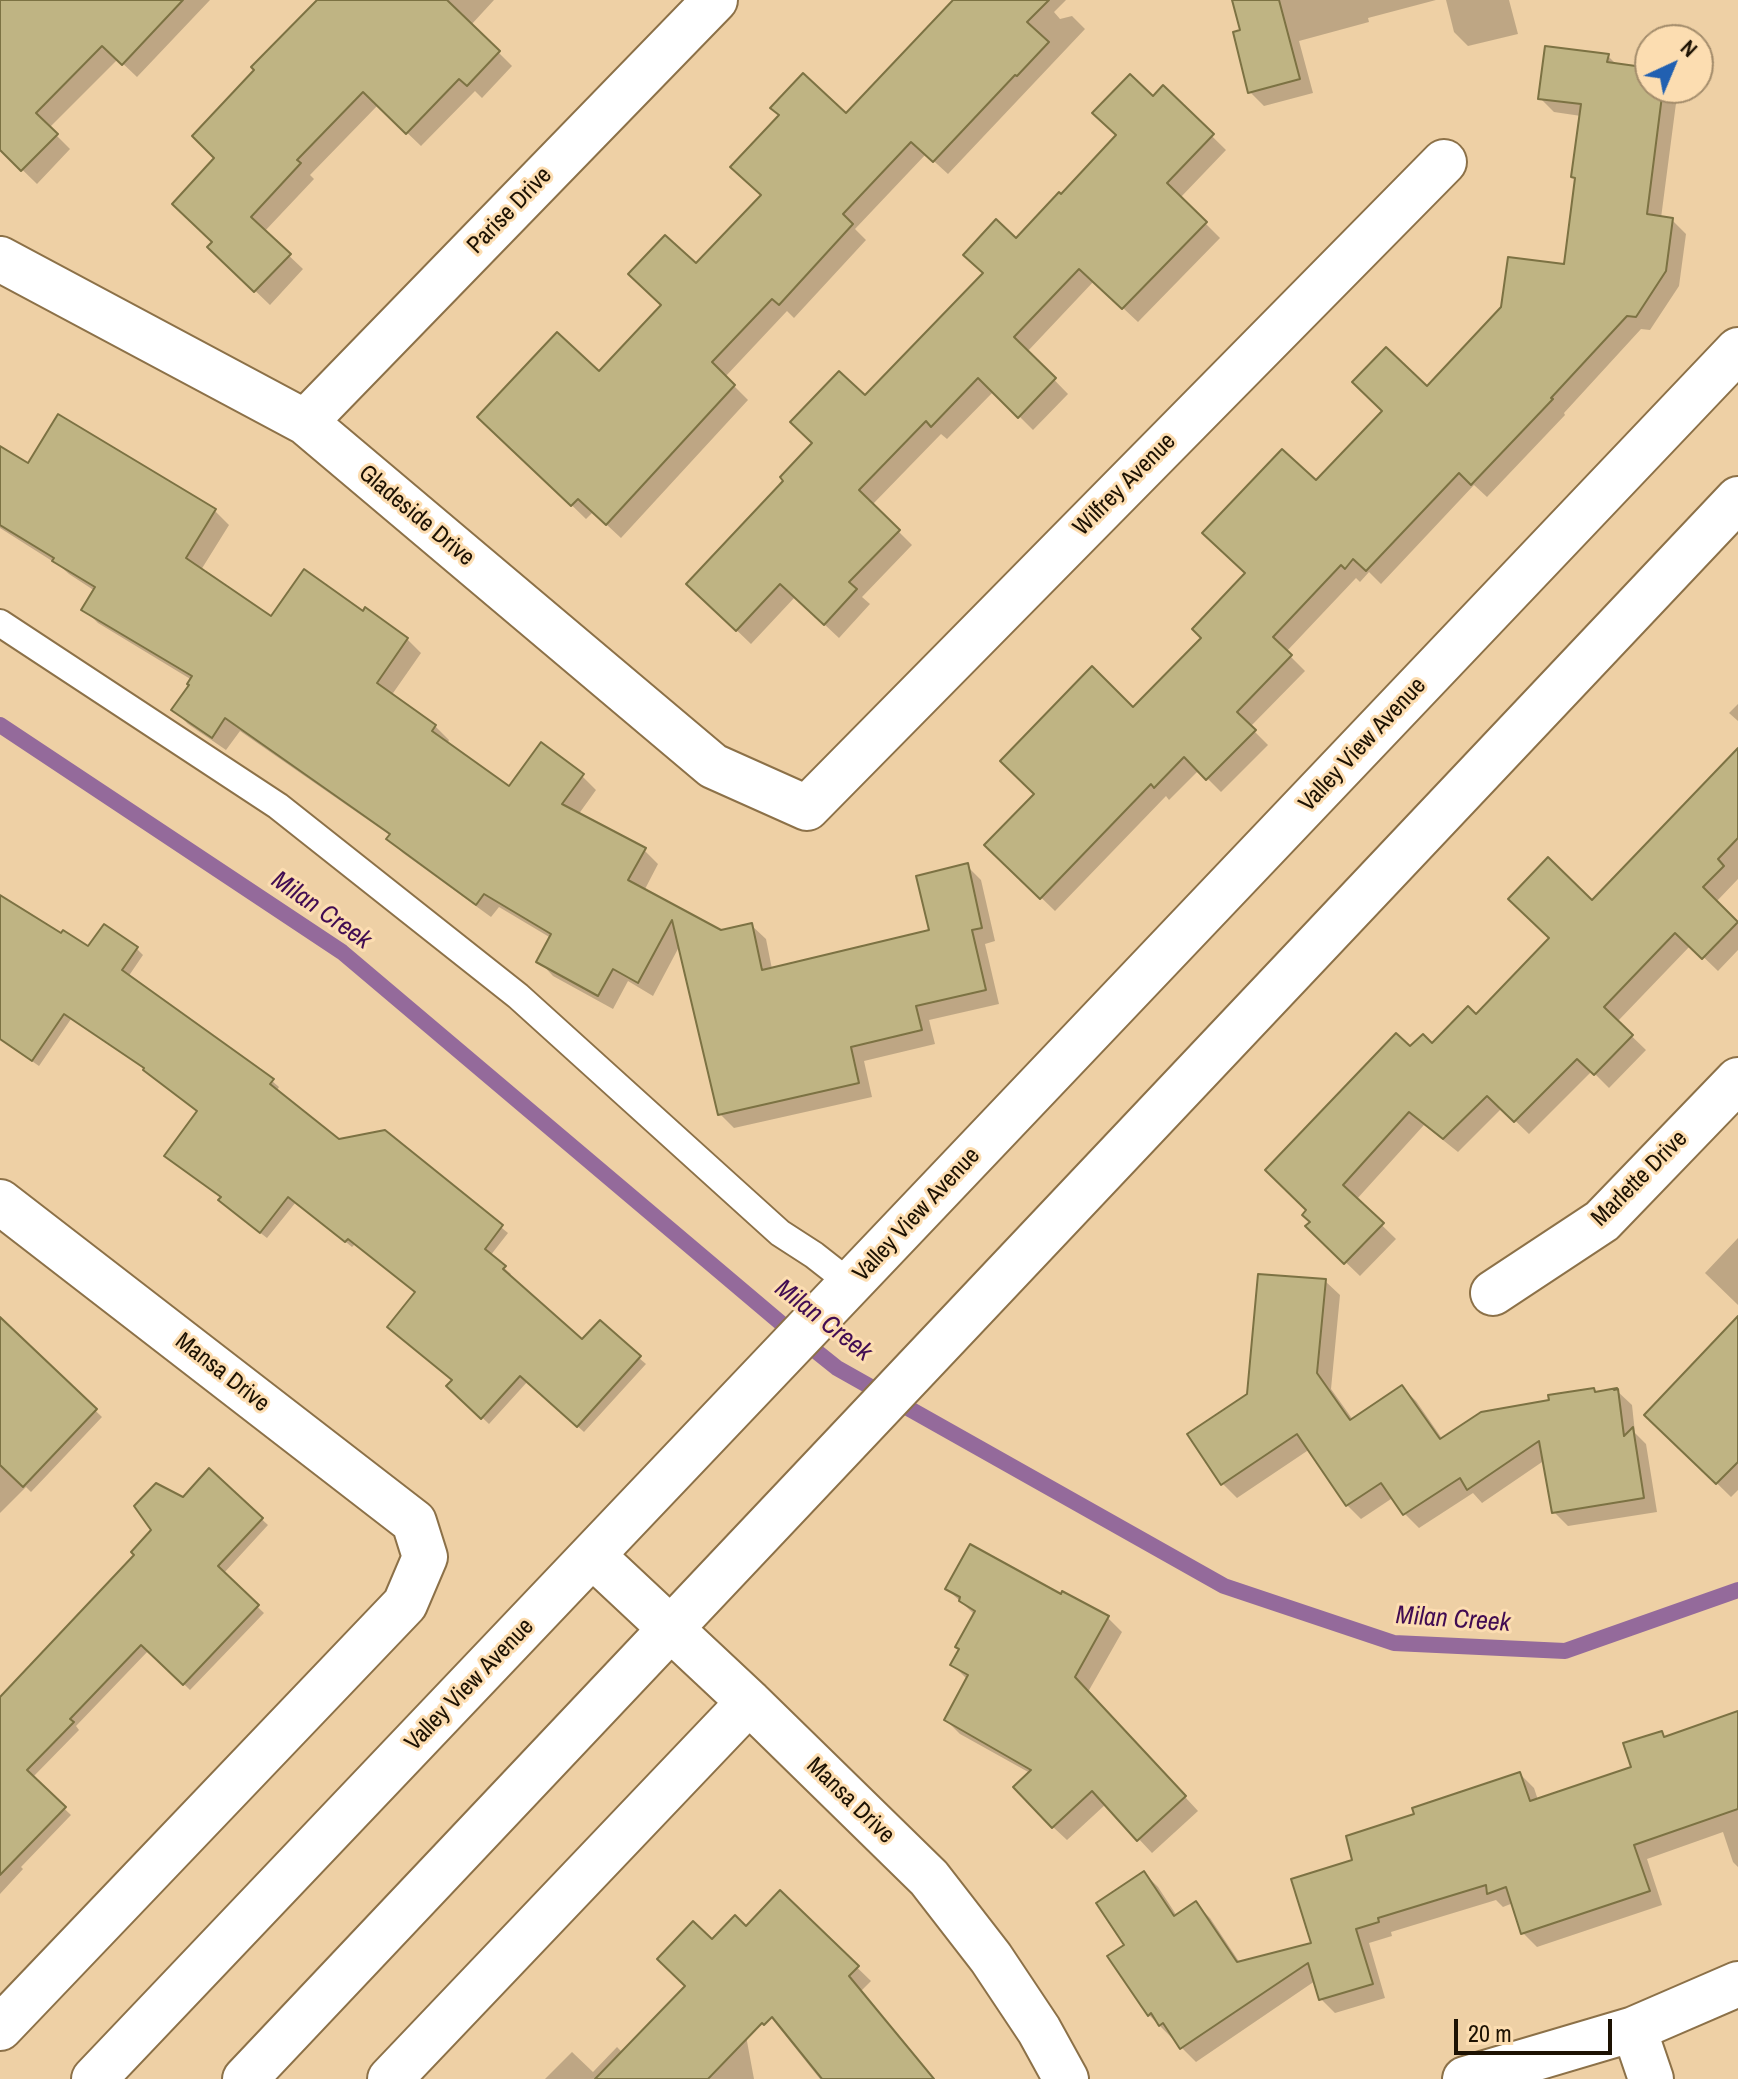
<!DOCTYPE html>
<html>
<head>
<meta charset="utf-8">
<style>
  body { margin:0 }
  #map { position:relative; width:1738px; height:2079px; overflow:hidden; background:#eed0a5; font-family:"Archivo Narrow",sans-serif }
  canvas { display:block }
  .north { position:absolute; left:1634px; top:24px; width:80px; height:80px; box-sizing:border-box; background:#fcddb1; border:2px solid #a38c6b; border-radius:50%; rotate:44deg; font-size:22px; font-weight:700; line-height:32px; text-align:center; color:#1d1203 }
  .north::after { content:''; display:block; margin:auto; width:28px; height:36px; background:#2160b1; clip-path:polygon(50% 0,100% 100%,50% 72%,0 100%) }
  .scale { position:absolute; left:1454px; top:2019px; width:158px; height:36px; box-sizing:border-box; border:4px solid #1d1203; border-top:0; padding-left:10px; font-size:24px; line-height:28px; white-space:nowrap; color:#1d1203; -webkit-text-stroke:6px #fcddb1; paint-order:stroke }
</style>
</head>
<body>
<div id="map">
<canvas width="1738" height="2079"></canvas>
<div class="north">N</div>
<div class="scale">20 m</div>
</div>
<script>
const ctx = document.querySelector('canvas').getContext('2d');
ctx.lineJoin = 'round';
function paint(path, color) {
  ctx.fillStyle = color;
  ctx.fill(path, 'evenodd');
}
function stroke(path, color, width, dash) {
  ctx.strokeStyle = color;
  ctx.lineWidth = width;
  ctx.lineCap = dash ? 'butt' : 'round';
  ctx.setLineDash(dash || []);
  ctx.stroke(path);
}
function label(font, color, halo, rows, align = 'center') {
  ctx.font = font + ' "Archivo Narrow",sans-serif';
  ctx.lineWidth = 6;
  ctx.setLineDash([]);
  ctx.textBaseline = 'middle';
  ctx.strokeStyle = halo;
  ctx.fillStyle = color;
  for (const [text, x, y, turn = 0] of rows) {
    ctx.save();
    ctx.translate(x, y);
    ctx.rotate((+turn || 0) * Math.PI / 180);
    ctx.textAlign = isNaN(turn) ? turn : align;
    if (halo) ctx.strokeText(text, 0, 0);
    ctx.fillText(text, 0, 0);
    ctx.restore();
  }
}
const shadow = new Path2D(`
  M0,0H210L137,77L118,59L49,128L70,149L37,184L0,148Z
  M380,0H494L471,25L512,66L482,98L475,91L421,146L378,105L310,175L314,179L264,232L303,269L270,305L224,261Z
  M956,0H1066L1054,12L1060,19L1072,16L1085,29L948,174L926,154L855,229L866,240L794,318L787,311L725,377L748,400L621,538L593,512L586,519L494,430L599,374L663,306L696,266L846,116Z
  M1235,0H1436L1368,18L1369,22L1299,41L1313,93L1264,106L1250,92L1243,31Z
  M1446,0H1509L1518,34L1468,46L1454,32Z
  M1608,56L1617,65L1650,70V88H1678L1661,218L1672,220L1686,234L1679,286L1650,330L1641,329L1564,413L1565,415L1487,497L1474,485L1381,584L1369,572L1360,582L1356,578L1286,652L1305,671L1250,727L1268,745L1221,792L1199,770L1169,800L1166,796L1055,911L987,845L1133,710L1204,638L1247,574L1316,483L1566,267L1577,180L1573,177L1581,116L1554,112L1540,98Z
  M1163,88L1226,150L1180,198L1220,238L1138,322L1094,281L1027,352L1068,394L1033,430L994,391L947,439L941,434L872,505L912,545L862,597L870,604L839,638L795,597L751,644L703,598L865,398L1061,197Z
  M0,449L28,466L215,511L229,525L201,570L271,619L363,614L407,639L421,653L391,696L435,726L449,740L447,744L509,789L582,776L596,790L578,815L644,850L658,864L644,891L721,932L751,925L766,939L772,969L931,932L967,866L981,880L995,941L985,944L999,1004L929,1020L935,1044L864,1061L872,1097L734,1128L720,1114L680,945L653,996L628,981L613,1009L553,976L539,961L551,938L499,907L491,917L403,853L389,839L391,836L240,731L226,750L188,724L174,710L192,680L98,623L84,609L95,591L69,574L60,566L0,528Z
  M1738,704V721L1729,713Z
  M1738,748V879L1716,902L1738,924V950L1718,971L1691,945L1617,1022L1646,1050L1609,1088L1592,1071L1529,1134L1502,1108L1458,1152L1424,1125L1356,1200L1396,1239L1360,1276L1308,1226L1410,1049L1432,1046L1476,1017L1592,902Z
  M0,898L88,949L104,926L137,949L143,955L128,977L272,1081L279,1087L276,1092L339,1142L385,1132L508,1233L490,1256L511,1274L509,1276L582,1342L639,1358L646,1364L584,1432L528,1381L489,1424L449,1386L454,1380L417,1293L355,1244L352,1247L296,1202L267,1238L227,1207L222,1198L173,1162L199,1112L146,1069L71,1019L39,1066L0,1039Z
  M1738,1238V1305L1705,1273Z
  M1325,1281L1340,1295L1331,1389L1353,1420L1402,1387L1416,1401L1443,1440L1551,1402L1594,1390L1597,1393L1616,1390L1632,1405L1635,1433L1646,1444L1657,1512L1568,1526L1554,1512L1545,1460L1482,1503L1473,1493L1419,1528L1405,1514L1394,1497L1361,1519L1347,1505L1310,1449L1237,1498L1223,1484L1190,1434L1249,1396Z
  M1738,1319V1490L1731,1497L1647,1415Z
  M12,1331L102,1417L31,1492L26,1487L0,1513V1344Z
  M209,1471L268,1525L223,1574L264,1613L190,1690L149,1650L76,1726L79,1730L32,1778L71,1815L21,1867L23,1869L0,1894V1699L137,1555Z
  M947,1589L1062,1597L1108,1618L1122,1632L1088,1692L1198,1811L1152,1853L1106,1804L1067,1840L1053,1827L1030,1773L960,1734L946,1720L968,1680L953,1665L975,1615Z
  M1738,1713V1867L1733,1862L1723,1832L1647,1859L1662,1905L1537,1947L1523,1933L1513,1903L1503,1907L1496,1900L1391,1932L1392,1936L1369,1943L1385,1998L1335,2013L1321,1999L1315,1981L1196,2062L1149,2015L1127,1945L1144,1873L1158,1887L1177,1916L1196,1904L1210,1918L1240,1963L1313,1945L1355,1861L1417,1816L1520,1774L1534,1788L1538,1800L1634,1769L1661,1733L1666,1738Z
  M780,1893L871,1981L861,1991L934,2079H820L734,1971L754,2079H545L572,2052L593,2072L617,2047L623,2053L688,1986L712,1942L746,1928Z`);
const stream = new Path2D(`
  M0,725L342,952L782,1324L837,1368L1224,1586L1394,1643L1565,1651L1738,1590`);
const building = new Path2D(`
  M0,0H183L122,65L102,46L36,113L58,134L21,171L0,150Z
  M317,0H447L500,51L467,86L459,79L406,134L363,92L297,160L301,163L251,217L291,254L254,292L207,247L212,242L172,204L214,158L192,136L254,70L251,67Z
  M953,0H1049L1027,22L1049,42L1017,76L1015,75L933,162L911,142L843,214L853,224L779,305L772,299L712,362L735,385L606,525L578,499L571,506L477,417L557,332L599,371L661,305L628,274L665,235L696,263L761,195L730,167L779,115L770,108L803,73L846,113Z
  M1232,0H1279L1300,79L1248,93L1233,32L1240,30Z
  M1545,46L1609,54L1607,62L1650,68V88H1663L1647,214L1673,218L1666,271L1636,317L1627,316L1551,398L1553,399L1471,485L1459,473L1366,571L1353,559L1345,569L1341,565L1273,637L1292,655L1237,712L1256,730L1206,780L1184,757L1154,788L1151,784L1040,899L984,845L1034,794L1000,761L1092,666L1133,707L1201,638L1192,629L1245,573L1202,533L1282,449L1316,480L1382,411L1352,382L1386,347L1427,386L1501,307L1508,257L1564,264L1575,178L1571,177L1581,104L1538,99Z
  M1130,74L1153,96L1163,85L1214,134L1167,183L1207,222L1122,309L1079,269L1014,337L1056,378L1018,418L978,378L931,427L926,421L859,490L900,530L849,582L857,589L824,625L780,584L736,631L686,584L783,481L780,477L812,443L790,422L839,371L865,395L983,273L963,255L996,219L1016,238L1059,192L1061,194L1116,135L1092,113Z
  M58,414L216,509L186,558L271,616L304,569L363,611L365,607L408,638L377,683L436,725L432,731L509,786L541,742L584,774L562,804L646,848L628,880L721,930L752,923L762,970L929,930L916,876L968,863L982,928L972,930L986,990L916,1006L922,1030L851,1047L859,1083L718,1115L672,920L638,983L613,969L598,996L536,962L551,934L484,894L476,905L386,839L390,834L225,718L212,738L171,710L189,685L187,684L192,676L81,610L95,587L52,561L54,558L0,525V446L28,463Z
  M1738,748V838L1718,859L1724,866L1703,887L1738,922L1702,959L1675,933L1604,1007L1633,1035L1594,1075L1577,1059L1514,1122L1487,1096L1443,1139L1409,1112L1343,1185L1384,1223L1344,1264L1305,1226L1310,1222L1302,1215L1306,1210L1265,1170L1396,1033L1410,1046L1423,1034L1432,1043L1468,1006L1476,1014L1549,938L1508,899L1548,857L1592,900Z
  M0,895L61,933L63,930L88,946L104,924L138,947L122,970L274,1079L270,1084L339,1139L385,1130L503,1225L485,1249L506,1266L503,1269L582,1339L600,1320L641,1356L577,1427L520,1376L481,1419L446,1386L452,1380L387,1327L415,1292L348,1239L345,1242L288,1197L260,1233L218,1200L221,1197L164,1156L197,1111L143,1070L144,1068L64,1014L32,1061L0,1039Z
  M1258,1274L1326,1279L1317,1373L1350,1420L1402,1385L1440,1439L1481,1412L1549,1400L1548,1395L1594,1388L1595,1392L1617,1388L1614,1390L1618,1389L1624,1436L1633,1427L1644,1498L1552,1513L1539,1441L1467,1490L1460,1478L1403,1515L1381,1483L1346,1506L1297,1434L1221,1485L1187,1434L1247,1394Z
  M1738,1316V1462L1716,1484L1644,1415Z
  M0,1317L97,1409L23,1487L0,1465Z
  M209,1468L263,1518L218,1566L259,1605L183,1685L141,1645L70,1719L74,1722L27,1770L66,1807L0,1875V1697L134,1555L131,1552L151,1530L134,1506L156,1483L183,1497Z
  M970,1544L1061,1594L1062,1591L1109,1616L1075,1677L1186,1796L1137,1841L1092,1791L1052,1828L1013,1787L1031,1770L944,1720L968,1675L950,1665L959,1649L955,1647L975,1611L959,1601L960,1597L945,1589Z
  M1738,1711V1809L1634,1845L1650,1891L1521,1934L1506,1887L1487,1894L1486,1885L1378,1918L1379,1922L1356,1929L1373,1984L1319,2000L1308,1963L1180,2049L1163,2023L1159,2026L1151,2013L1148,2016L1107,1956L1124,1945L1096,1903L1144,1871L1174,1916L1196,1901L1237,1962L1311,1943L1291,1879L1352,1860L1346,1836L1414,1814L1412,1808L1520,1772L1530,1801L1631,1767L1623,1743L1662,1731L1664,1737Z
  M780,1890L859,1966L849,1976L934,2079H822L772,2017L764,2025L762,2023L708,2079H595L685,1986L657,1959L693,1921L712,1939L735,1915L746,1926Z`);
const service = new Path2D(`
  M0,623L278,806L518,996L780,1233L814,1255L851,1284`);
const minor = new Path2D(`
  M0,259L305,422L713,766L807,808L1444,162
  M305,422L715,0
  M0,1202L414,1522L425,1557L405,1604L0,2028
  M1493,1293L1602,1221L1738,1080
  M593,1556L749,1702L929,1878L991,1958L1039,2030L1066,2079
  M1634,2029L1651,2079
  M390,2079L749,1702
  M1465,2079L1634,2029L1738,1984`);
const secondary = new Path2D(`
  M94,2079L1738,350
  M245,2079L1738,499`);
const streetNames = [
  ["Parise Drive",510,211,-46],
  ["Wilfrey Avenue",1125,485,-45],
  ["Gladeside Drive",416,516,40],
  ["Valley View Avenue",1363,745,-47],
  ["Marlette Drive",1640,1179,-45],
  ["Valley View Avenue",917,1215,-47],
  ["Mansa Drive",222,1373,38],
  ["Valley View Avenue",470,1685,-46],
  ["Mansa Drive",850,1801,44]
];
const waterNames = [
  ["Milan Creek",321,911,35],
  ["Milan Creek",823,1321,38],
  ["Milan Creek",1453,1620,4]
];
paint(shadow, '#0003');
stroke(stream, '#946a9b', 16);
paint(building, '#bfb483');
stroke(building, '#7c7243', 2);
stroke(service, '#8c7148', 30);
stroke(minor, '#8c7148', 48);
stroke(secondary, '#8c7148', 48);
stroke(service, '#fff', 26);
stroke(minor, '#fff', 44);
stroke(secondary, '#fff', 44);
label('24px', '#1d1203', '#fcddb1', streetNames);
label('italic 26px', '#410c52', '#fcddb1', waterNames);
</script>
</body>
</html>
